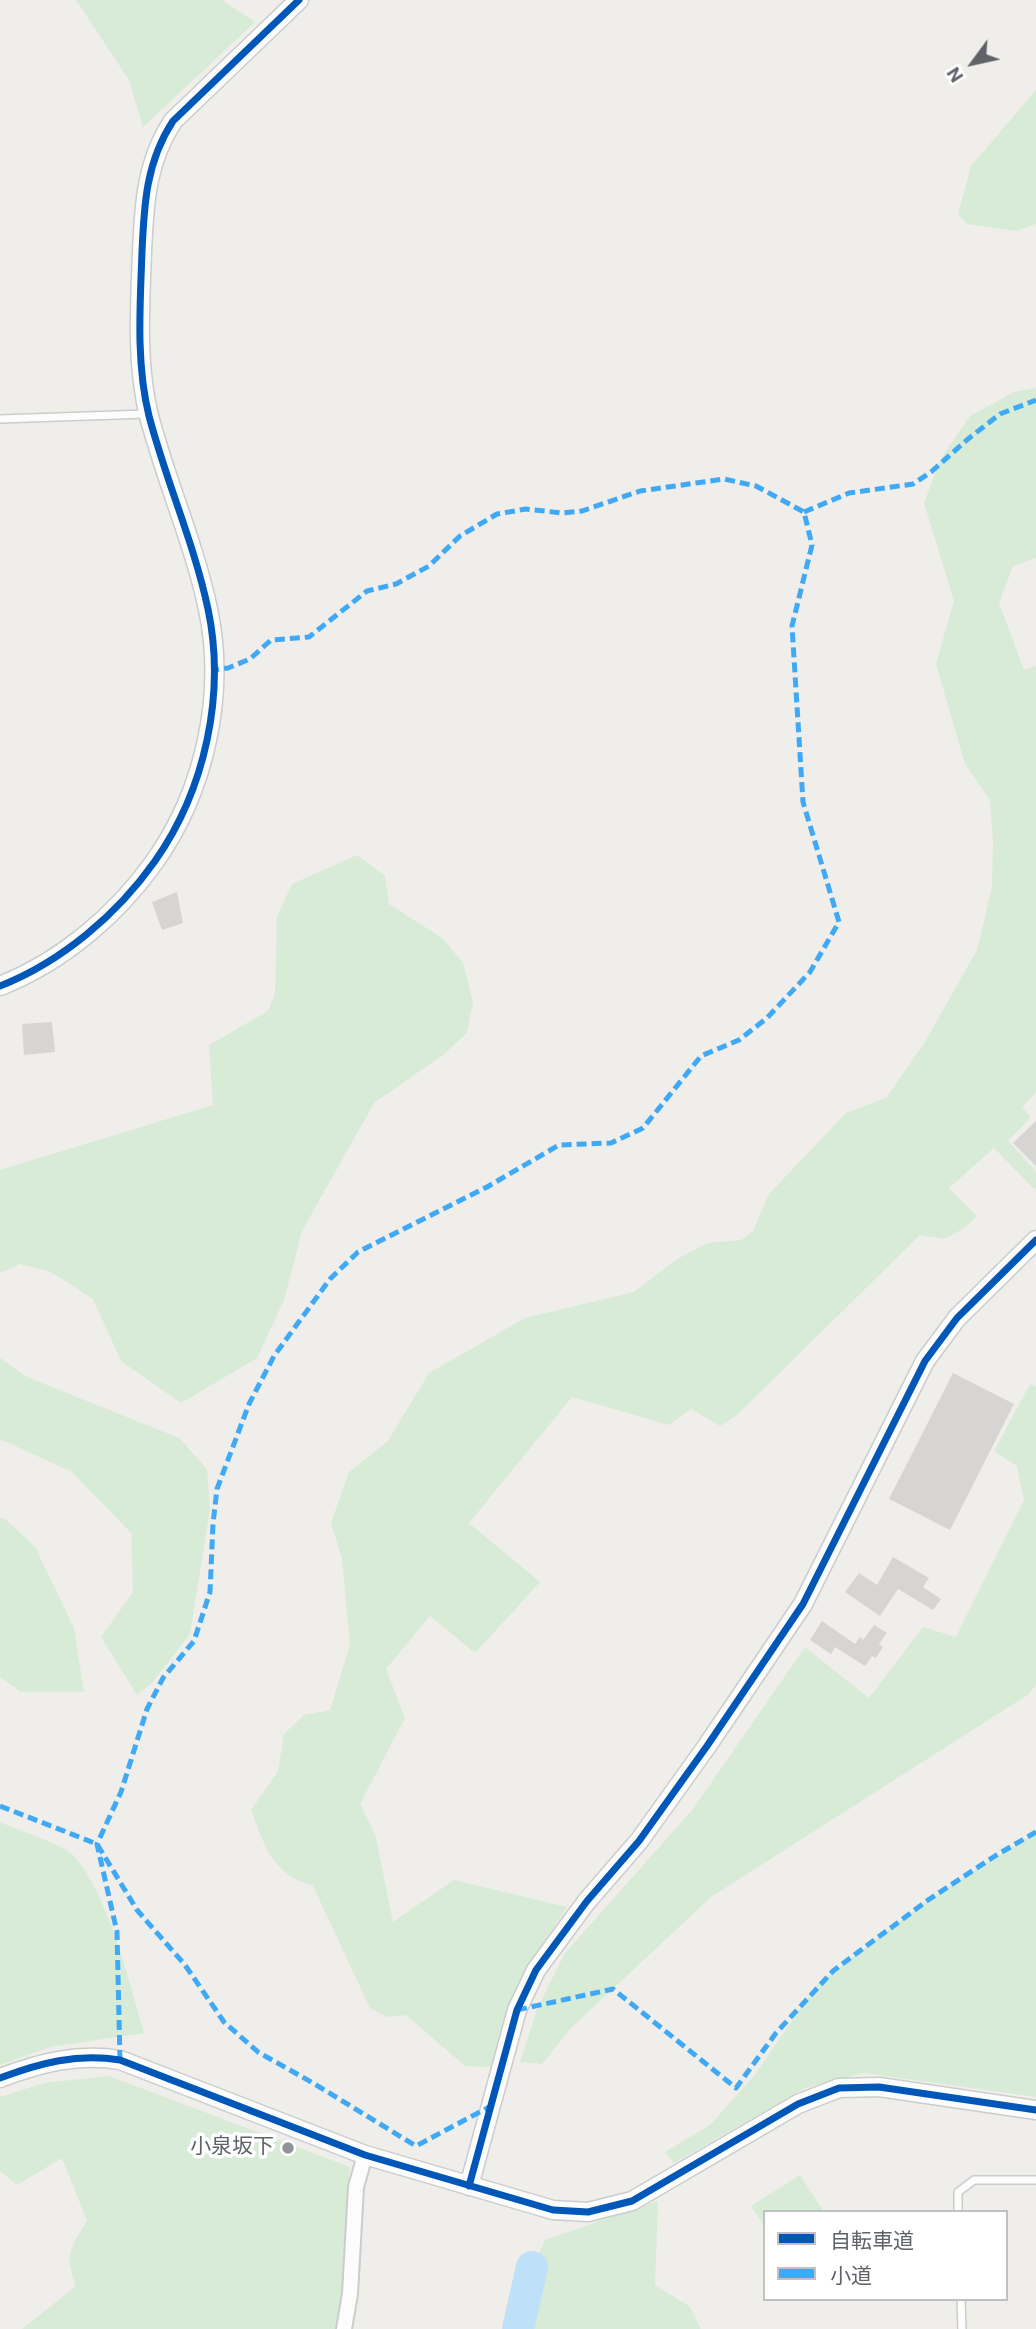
<!DOCTYPE html>
<html>
<head>
<meta charset="utf-8">
<style>
  body { margin:0 }
  #map { position:relative; width:1036px; height:2329px; overflow:hidden; background:#efeeea; font-family:Roboto,"Noto Sans JP",sans-serif }
  canvas { display:block }
  .legend { position:absolute; left:763px; top:2210px; width:245px; height:91px; box-sizing:border-box; background:#fff; border:2px solid #bfc1c3; margin:0; padding:9px 12px; list-style:none; font-size:21px; color:#5f6368 }
  .legend li { display:flex; align-items:center; gap:14px; height:35px }
  .legend b { width:35px; border:2px solid #bfc1c3 }
  .north { position:absolute; left:938px; top:28px; width:70px; height:70px; -webkit-text-stroke:5px #fff; paint-order:stroke; rotate:237deg; font-size:19px; font-weight:700; line-height:28px; text-align:center; color:#5f6368 }
  .north::after { content:''; display:block; margin:auto; width:24px; height:32px; background:#5f6368; clip-path:polygon(50% 0,100% 100%,50% 72%,0 100%) }
</style>
</head>
<body>
<div id="map">
<canvas width="1036" height="2329"></canvas>
<ul class="legend">
<li><b style="height:9px;background:#0057b8"></b>自転車道</li>
<li><b style="height:9px;background:#3fa9f5"></b>小道</li>
</ul>
<div class="north">N</div>
</div>
<script>
const ctx = document.querySelector('canvas').getContext('2d');
ctx.lineJoin = 'round';
function paint(path, color) {
  ctx.fillStyle = color;
  ctx.fill(path, 'evenodd');
}
function stroke(path, color, width, dash) {
  ctx.strokeStyle = color;
  ctx.lineWidth = width;
  ctx.lineCap = dash ? 'butt' : 'round';
  ctx.setLineDash(dash || []);
  ctx.stroke(path);
}
function label(font, color, halo, rows, align = 'center') {
  ctx.font = font + ' Roboto,"Noto Sans JP",sans-serif';
  ctx.lineWidth = 7;
  ctx.setLineDash([]);
  ctx.textBaseline = 'middle';
  ctx.strokeStyle = halo;
  ctx.fillStyle = color;
  for (const [text, x, y, turn = 0] of rows) {
    ctx.save();
    ctx.translate(x, y);
    ctx.rotate((+turn || 0) * Math.PI / 180);
    ctx.textAlign = isNaN(turn) ? turn : align;
    if (halo) ctx.strokeText(text, 0, 0);
    ctx.fillText(text, 0, 0);
    ctx.restore();
  }
}
const green = new Path2D(`
  M76,0H222L255,22L143,127L129,80Z
  M1036,90V224L1016,231L967,224L958,214L971,166Z
  M1036,388V558L1013,566L999,603L1024,670L1036,666V1093L1022,1107L1031,1117L1008,1141L1036,1171V1191L994,1148L949,1188L977,1216L963,1229L944,1239L920,1235L737,1415L720,1426L691,1409L669,1425L572,1397L469,1523L540,1582L475,1653L430,1616L386,1669L405,1718L360,1804L376,1837L393,1922L454,1880L567,1907L518,1982L492,2067L465,2066L406,2015L387,2017L370,2008L313,1886C272,1874 265,1847 251,1810L278,1771L284,1734L304,1715L330,1710L350,1645L342,1559L331,1523L349,1472L388,1441L429,1373L525,1318L634,1292L677,1259L708,1243L741,1240L753,1231L769,1194L846,1113L886,1098L925,1042L977,950L992,887L993,841L990,800L965,764L936,664L954,601L924,503L940,460L970,416L1014,392Z
  M357,855L385,876L389,904L442,938L463,963L473,1002L467,1033L443,1055L374,1103L302,1231L284,1300L257,1358L181,1403L121,1361L93,1299L51,1272L20,1264L0,1273V1170L213,1105L209,1045L268,1011L275,993L277,917L292,884Z
  M0,1358L27,1377L179,1438L207,1469L210,1509L190,1634L152,1683L137,1695L101,1637L133,1592L131,1533L72,1472L0,1439Z
  M1030,1384L1036,1387V1685L1029,1694L711,1897L571,2028L542,2064L520,2062L538,2007L565,1953L693,1809L805,1647L869,1698L923,1627L956,1637L1024,1500L1017,1466L994,1451Z
  M0,1518L5,1519L35,1547L74,1628L84,1692H21L0,1677Z
  M0,1822C15,1829 64,1845 73,1855C108,1893 130,1984 144,2033L50,2047L0,2065Z
  M1036,1832V2097L864,2073L805,2088L674,2163L665,2152L710,2125L753,2077L817,1985L926,1901Z
  M109,2076L350,2167L343,2277L338,2329H22L76,2286C64,2255 70,2248 87,2221L62,2158L17,2185L0,2171V2097L44,2083Z
  M800,2175L824,2212H765V2227L751,2206Z
  M658,2201L655,2285L689,2306L701,2329H505L545,2240Z`);
const river = new Path2D(`
  M518,2329L532,2267`);
const building = new Path2D(`
  M177,892L183,923L162,930L152,902Z
  M52,1022L55,1052L24,1055L22,1024Z
  M1036,1121V1166L1013,1143Z
  M953,1373L1014,1404L950,1530L889,1499Z
  M893,1557L929,1578L923,1587L941,1599L933,1610L898,1589L880,1616L845,1592L859,1573L877,1585Z
  M822,1621L855,1644L860,1637L863,1640L874,1625L887,1633L879,1644L883,1647L876,1658L872,1656L865,1666L835,1647L831,1654L810,1640Z`);
const service = new Path2D(`
  M0,419L146,414
  M958,2212V2192L974,2180H1036
  M961,2299L962,2329`);
const minor = new Path2D(`
  M344,2329L350,2294L356,2187L365,2155`);
const tertiary = new Path2D(`
  M0,986C61,962 117,915 155,861C205,790 226,694 208,609C194,543 166,481 149,416C136,364 140,306 142,252C144,205 146,162 173,121L299,0
  M0,2078C40,2063 77,2053 120,2060L365,2155L553,2210L588,2212L632,2201L798,2104L839,2088L879,2087L1036,2110
  M469,2186L517,2010L536,1970L587,1901L639,1841L707,1746L803,1604L925,1361L957,1318L1036,1240`);
const quiet = new Path2D(`
  M804,512L849,493L913,484L931,472L968,439L1000,414L1036,400
  M0,1806L97,1844L137,1910L185,1965L224,2022L258,2052L313,2083L416,2146L491,2106
  M517,2010L613,1989L736,2088L776,2033L833,1971L928,1900L995,1856L1036,1832
  M120,2060L117,1932L97,1844L121,1792L147,1709L163,1678L194,1641L210,1592L213,1524L217,1489L249,1404L274,1356L330,1279L358,1252L487,1187L559,1145L611,1143L643,1128L701,1056L739,1040L767,1018L810,972L839,922L803,802L792,626L812,545L804,512L756,486L724,479L640,491L582,511L562,513L526,509L497,514L460,536L429,566L396,584L367,591L309,637L271,640L250,659L228,668L213,670`);
const cycleway = new Path2D(`
  M0,986C61,962 117,915 155,861C205,790 226,694 208,609C194,543 166,481 149,416C136,364 140,306 142,252C144,205 146,162 173,121L299,0
  M0,2078C40,2063 77,2053 120,2060L365,2155L553,2210L588,2212L632,2201L798,2104L839,2088L879,2087L1036,2110
  M469,2186L517,2010L536,1970L587,1901L639,1841L707,1746L803,1604L925,1361L957,1318L1036,1240`);
const markers = [
  [288,2148,7,"#919496"]
];
const poiNames = [
  ["小泉坂下",274,2148]
];
paint(green, '#d8ebd6');
stroke(river, '#bfe0f9', 32);
paint(building, '#d6d5d3');
stroke(service, '#cbcccc', 10);
stroke(minor, '#cbcccc', 18);
stroke(tertiary, '#cbcccc', 21);
stroke(service, '#fdfcfc', 7);
stroke(minor, '#fdfcfc', 14);
stroke(tertiary, '#fdfcfc', 18);
stroke(quiet, '#3fa9f5', 5, [10, 5]);
stroke(cycleway, '#0057b8', 7);
for (const [x, y, r, color] of markers) {
  const dot = new Path2D();
  dot.arc(x, y, r, 0, 2 * Math.PI);
  ctx.fillStyle = color;
  ctx.fill(dot);
  stroke(dot, '#fff', 2.5);
}
label('21px', '#5f6368', '#fff', poiNames, 'right');
</script>
</body>
</html>
